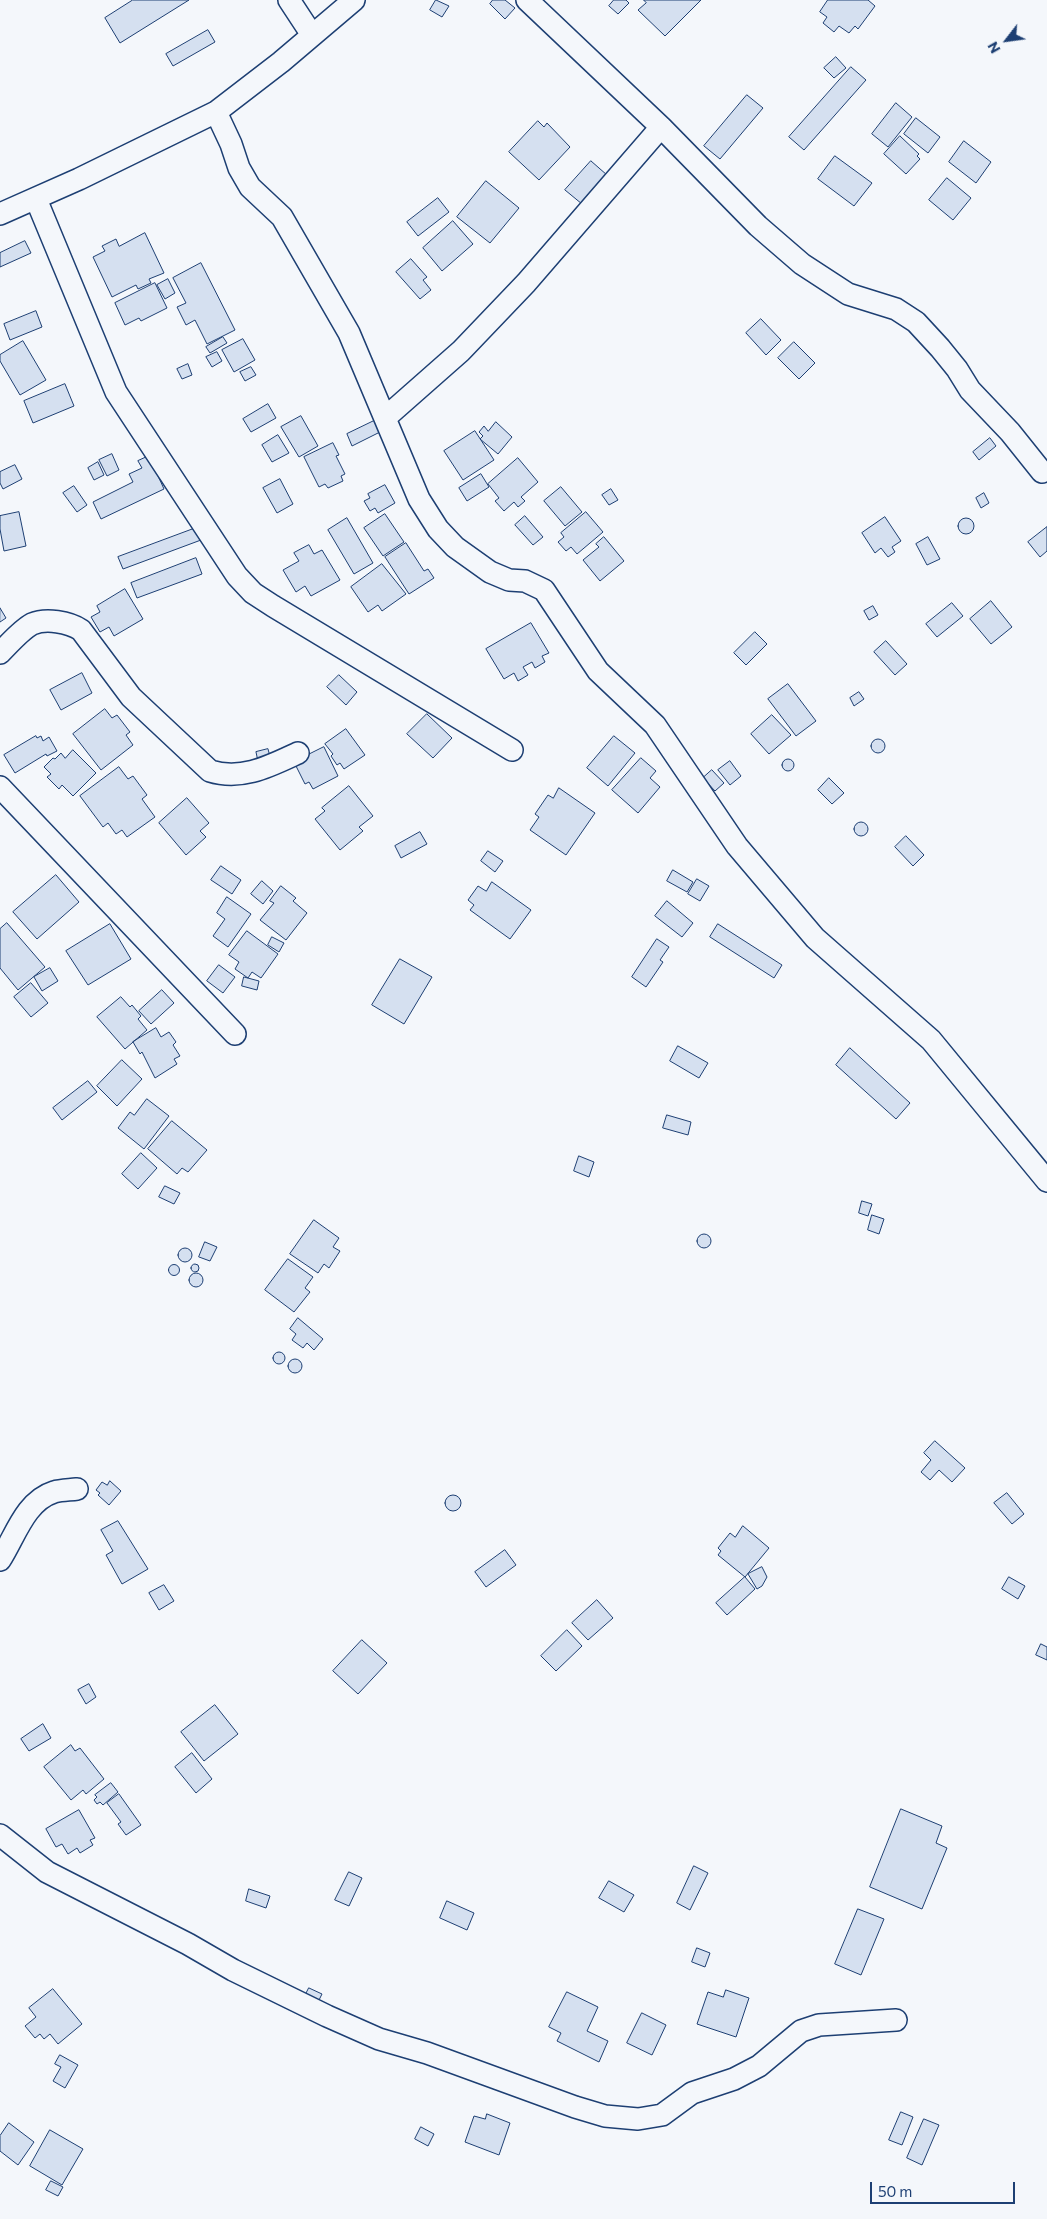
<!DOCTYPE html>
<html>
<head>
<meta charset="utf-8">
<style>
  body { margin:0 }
  #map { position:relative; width:1047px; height:2219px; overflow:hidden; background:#f4f7fb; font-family:Commissioner,sans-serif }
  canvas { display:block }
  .north { position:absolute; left:982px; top:15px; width:50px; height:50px; -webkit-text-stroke:4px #f4f7fb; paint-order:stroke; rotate:240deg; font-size:14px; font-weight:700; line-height:20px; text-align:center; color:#1d3f73 }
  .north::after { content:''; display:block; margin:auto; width:18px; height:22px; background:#1d3f73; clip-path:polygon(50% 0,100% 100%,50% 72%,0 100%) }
  .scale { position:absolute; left:870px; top:2182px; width:145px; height:22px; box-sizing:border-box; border:2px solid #1d3f73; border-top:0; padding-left:6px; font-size:15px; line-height:18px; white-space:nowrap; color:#1d3f73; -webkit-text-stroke:4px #f4f7fb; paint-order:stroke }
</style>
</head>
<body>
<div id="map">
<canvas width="1047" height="2219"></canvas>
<div class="north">N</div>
<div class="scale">50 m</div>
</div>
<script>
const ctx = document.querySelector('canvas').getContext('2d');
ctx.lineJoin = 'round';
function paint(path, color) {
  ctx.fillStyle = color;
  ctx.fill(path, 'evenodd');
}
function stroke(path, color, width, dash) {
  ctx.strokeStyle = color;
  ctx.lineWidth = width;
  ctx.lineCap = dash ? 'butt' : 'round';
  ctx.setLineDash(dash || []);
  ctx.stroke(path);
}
const building = new Path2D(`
  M133,0H189L120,43L105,18Z
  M436,0L449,6L442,17L430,10Z
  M493,0H505L515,8L505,19L490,4Z
  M614,0H626L629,3L618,14L609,6Z
  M644,0H701L665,36L638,10L646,3Z
  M828,0H868L875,6L858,29L855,26L849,33L839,26L834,32L823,23L827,17L820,12Z
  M208,30L215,42L173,66L166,54Z
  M836,57L846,68L834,78L824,68Z
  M851,67L866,80L804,150L789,137Z
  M747,95L763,108L720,159L704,146Z
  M896,103L912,117L888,147L872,134Z
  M916,118L940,137L928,153L904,134Z
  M538,121L544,127L547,123L570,147L539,180L509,152Z
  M900,136L919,154L917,156L920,159L906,174L884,154Z
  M964,141L991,162L976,183L949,162Z
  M835,156L872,183L854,206L818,179Z
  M591,161L607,175L582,204L565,190Z
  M947,178L971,198L953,220L929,200Z
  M486,181L519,208L490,243L457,217Z
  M438,198L449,212L418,236L407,222Z
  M453,221L473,244L442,271L423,248Z
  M145,233L164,273L149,279L151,283L138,289L136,285L112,297L93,257L105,251L102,246L116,239L119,246Z
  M25,241L31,253L0,267V253Z
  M411,259L427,277L423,280L431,290L420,299L396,272Z
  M201,263L235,330L207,344L195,320L186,325L177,307L186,303L173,278Z
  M168,279L175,293L165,299L157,285Z
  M155,283L167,308L141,321L139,318L125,325L115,303Z
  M36,311L42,327L10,340L4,324Z
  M761,319L781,340L766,355L746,333Z
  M223,337L227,343L210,353L206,347Z
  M243,339L255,360L234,372L222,350Z
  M23,341L46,380L20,395L0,361V355Z
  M794,342L815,363L799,379L778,358Z
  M217,352L222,361L212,367L206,357Z
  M188,364L192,375L182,379L177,369Z
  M251,367L256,375L245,381L240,372Z
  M65,384L74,406L33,423L24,401Z
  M268,404L276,418L251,432L243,419Z
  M301,416L318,446L299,457L281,427Z
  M376,420L382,431L352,446L347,434Z
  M496,422L512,437L498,454L480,439L483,436L479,432L484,426L488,431Z
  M475,431L494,460L463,480L444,451Z
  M278,435L289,453L272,462L262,445Z
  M990,438L996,446L979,460L973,452Z
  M333,443L339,455L336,456L345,474L341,476L343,481L328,488L325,484L319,487L304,457Z
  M112,454L119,470L107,476L99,460Z
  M149,456L164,489L101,519L93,502L133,482L129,474L142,468L138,461Z
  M518,458L538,482L521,497L525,501L518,507L514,502L504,511L495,501L499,498L488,484Z
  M98,462L104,475L94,480L88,468Z
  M15,465L22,479L3,489L0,483V472Z
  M481,474L489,487L467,501L459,488Z
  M280,479L293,504L277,513L263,488Z
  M385,485L395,503L378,513L375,508L370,511L364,501L370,498L368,494Z
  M74,486L87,505L77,512L63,493Z
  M561,487L582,512L565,526L544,501Z
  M611,489L618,500L609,505L602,495Z
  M984,493L989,503L981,508L976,498Z
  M19,512L26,546L4,551L0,529V516Z
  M586,512L603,532L577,554L571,547L566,551L558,542L564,537L561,533Z
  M385,514L404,542L383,556L364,528Z
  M525,516L543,537L533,545L515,525Z
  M885,517L901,541L892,547L895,552L888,557L881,548L875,553L862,533Z
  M958 526a8 8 0 1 1 16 0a8 8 0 1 1-16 0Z
  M347,518L373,563L354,574L328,530Z
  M1047,527V551L1040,557L1028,542Z
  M196,528L201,540L123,569L118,557Z
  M604,537L624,561L600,581L583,560L599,547L596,544Z
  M928,537L940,559L927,565L916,544Z
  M406,543L424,571L428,569L434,578L409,594L385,557Z
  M309,545L314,554L322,550L340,580L311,596L305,586L296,592L283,570L299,561L294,553Z
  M196,558L202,574L137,598L131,583Z
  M382,564L406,594L382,611L378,605L368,612L351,587Z
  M125,589L143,619L114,636L109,627L100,632L91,617L100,612L97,606Z
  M991,601L1012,627L991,644L970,619Z
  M952,603L963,616L937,637L926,624Z
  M873,606L878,615L869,620L864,611Z
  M0,608L6,618L0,622Z
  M531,623L549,653L542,656L545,662L535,668L532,662L523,667L528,675L518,681L514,673L504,679L486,649Z
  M755,632L767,644L746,665L734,653Z
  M886,641L907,664L895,675L874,652Z
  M82,673L92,693L61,710L50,690Z
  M339,675L357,692L346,705L327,687Z
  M788,684L816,721L796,736L768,699Z
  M859,692L864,699L854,706L850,698Z
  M105,709L112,718L117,715L130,732L126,735L133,745L101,770L73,734Z
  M427,714L452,738L433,758L407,734Z
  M772,715L791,735L769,754L751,734Z
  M346,729L365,755L344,769L340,763L337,765L331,756L333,754L325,744Z
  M36,736L37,738L41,736L43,741L49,737L57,751L47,756L46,754L15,773L4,755Z
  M614,736L635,753L608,786L587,768Z
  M871 746a7 7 0 1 1 14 0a7 7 0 1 1-14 0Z
  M324,747L338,776L313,789L309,782L305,784L294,762Z
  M268,749L272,764L259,766L256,752Z
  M73,750L96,773L73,796L62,785L59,789L47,777L51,774L44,767L53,758L55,759L61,753L65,758Z
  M641,758L656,771L650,778L660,787L638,813L612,790Z
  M782 765a6 6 0 1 1 12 0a6 6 0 1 1-12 0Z
  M730,761L741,776L730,785L718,770Z
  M119,767L128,779L133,776L147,795L142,799L155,817L127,837L122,830L116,834L108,823L103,827L80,796Z
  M712,770L724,783L715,791L703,778Z
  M829,778L844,793L832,804L818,790Z
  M349,786L373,816L359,827L363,831L340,850L315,819L325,811L322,808Z
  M559,788L595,813L566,855L530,830L539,817L535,814L548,795L553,798Z
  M187,798L209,823L200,831L206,837L186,855L159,823Z
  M854 829a7 7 0 1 1 14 0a7 7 0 1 1-14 0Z
  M420,832L427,844L401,858L395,846Z
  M906,836L924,855L913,866L895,847Z
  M488,851L503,861L495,872L481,861Z
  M221,866L241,880L232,894L211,880Z
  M673,870L693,882L687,892L667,881Z
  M56,875L79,902L37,939L13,912Z
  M697,879L709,886L700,901L688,894Z
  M262,881L273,891L263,904L251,894Z
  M492,882L531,910L510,939L470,910L474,905L468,900L478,886L486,891Z
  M281,886L296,898L293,901L307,913L286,940L260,920L274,903L270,901Z
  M227,897L251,914L228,947L213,936L225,919L217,913Z
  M667,901L693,923L682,937L655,916Z
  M7,923L45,967L18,990L0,968V929Z
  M110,924L131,959L88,985L66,951Z
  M718,924L782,965L774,978L710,937Z
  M247,931L278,954L261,978L252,972L248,978L235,969L239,962L229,955Z
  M272,937L284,943L279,952L268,945Z
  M657,939L669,947L660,960L663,962L646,987L632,977Z
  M400,959L432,977L404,1024L372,1005Z
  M219,965L235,977L223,993L207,981Z
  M50,968L58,981L42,991L34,977Z
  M244,977L259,981L257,990L242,986Z
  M31,983L48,1003L31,1017L14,997Z
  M162,990L174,1003L151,1024L139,1011Z
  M121,997L130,1007L132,1005L141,1016L138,1019L147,1030L125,1049L97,1017Z
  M156,1028L161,1037L169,1032L176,1042L173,1045L180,1056L174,1059L177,1064L155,1078L142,1052L140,1054L133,1042Z
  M678,1046L708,1063L699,1078L670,1061Z
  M850,1048L910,1103L896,1119L836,1065Z
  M122,1060L142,1079L117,1106L97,1086Z
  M88,1081L97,1092L62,1120L53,1108Z
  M147,1099L169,1116L144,1149L118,1128L130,1112L134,1115Z
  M667,1115L691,1122L688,1135L663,1128Z
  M172,1121L207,1150L188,1172L182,1168L177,1174L148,1149Z
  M141,1153L157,1168L138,1189L122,1174Z
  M579,1156L594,1162L589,1177L574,1171Z
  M165,1186L180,1193L174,1204L159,1197Z
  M862,1201L872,1204L868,1216L859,1213Z
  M872,1215L884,1219L879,1234L868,1230Z
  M314,1220L339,1238L333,1247L340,1251L329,1268L324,1264L318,1273L290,1254Z
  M697 1241a7 7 0 1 1 14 0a7 7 0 1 1-14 0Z
  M205,1242L217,1247L210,1261L199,1257Z
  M178 1255a7 7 0 1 1 14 0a7 7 0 1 1-14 0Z
  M288,1259L313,1277L305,1288L310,1292L294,1312L265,1290Z
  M191 1268a4 4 0 1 1 8 0a4 4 0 1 1-8 0Z
  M168.5 1270a5.5 5.5 0 1 1 11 0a5.5 5.5 0 1 1-11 0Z
  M189 1280a7 7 0 1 1 14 0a7 7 0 1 1-14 0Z
  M298,1318L323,1339L314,1350L307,1343L303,1348L292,1340L296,1334L290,1329Z
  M273 1358a6 6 0 1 1 12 0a6 6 0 1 1-12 0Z
  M288 1366a7 7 0 1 1 14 0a7 7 0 1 1-14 0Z
  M935,1441L965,1468L952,1482L939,1470L930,1480L921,1472L931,1460L924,1453Z
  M110,1481L121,1491L109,1505L98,1495L100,1493L96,1490L102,1482L107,1485Z
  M1007,1493L1024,1514L1012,1524L994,1503Z
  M445 1503a8 8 0 1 1 16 0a8 8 0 1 1-16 0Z
  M118,1521L148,1569L122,1584L106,1555L113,1551L101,1530Z
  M743,1526L769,1548L745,1577L718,1555L721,1551L718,1548L730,1533L735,1537Z
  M505,1550L516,1565L486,1587L475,1572Z
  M762,1567L767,1577L762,1586L757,1589L748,1574Z
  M745,1577L755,1589L727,1615L716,1603Z
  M1009,1577L1025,1586L1018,1599L1002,1589Z
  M164,1585L174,1601L159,1610L149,1593Z
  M597,1600L613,1618L588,1640L572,1623Z
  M567,1630L582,1646L556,1671L541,1656Z
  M362,1640L387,1663L358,1694L333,1671Z
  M1041,1644L1047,1647V1660L1036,1655Z
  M89,1684L96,1697L86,1704L78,1690Z
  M215,1705L238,1734L204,1761L181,1732Z
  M43,1724L51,1738L29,1751L21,1739Z
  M71,1745L75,1751L80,1748L104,1779L86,1794L83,1790L71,1800L44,1767Z
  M192,1753L212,1779L196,1793L175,1767Z
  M111,1783L118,1792L103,1805L100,1802L97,1804L94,1800L97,1797L95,1795Z
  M119,1794L141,1825L126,1835L118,1824L121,1822L107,1803Z
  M901,1809L942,1826L936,1843L947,1848L922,1909L870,1887Z
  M79,1810L95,1838L90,1840L93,1845L80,1853L77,1848L68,1854L62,1844L56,1847L46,1829Z
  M694,1866L708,1873L690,1910L677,1903Z
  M349,1872L362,1878L349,1906L335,1900Z
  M609,1881L634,1895L624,1912L599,1898Z
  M249,1889L270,1896L266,1908L246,1901Z
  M447,1901L474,1913L467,1930L440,1918Z
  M858,1909L884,1919L861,1975L835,1964Z
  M697,1948L710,1953L705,1967L692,1962Z
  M309,1988L322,1994L315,2008L302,2002Z
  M53,1989L82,2024L58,2044L50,2034L44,2039L40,2034L35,2038L25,2026L36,2017L29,2008Z
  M726,1990L749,1998L736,2037L697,2024L708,1992L723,1997Z
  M567,1992L598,2007L587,2031L608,2041L599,2062L557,2041L561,2033L549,2027Z
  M642,2013L666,2025L652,2055L627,2043Z
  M60,2055L78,2065L65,2088L53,2081L61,2067L55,2064Z
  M901,2112L913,2117L902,2145L889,2140Z
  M487,2114L510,2123L499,2155L465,2142L474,2116L485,2119Z
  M924,2119L939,2125L922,2165L907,2158Z
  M9,2123L34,2142L18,2165L0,2151V2136Z
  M421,2127L434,2134L428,2146L415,2139Z
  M50,2130L83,2149L62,2185L30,2166Z
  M51,2181L63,2187L58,2196L46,2190Z`);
const minor = new Path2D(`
  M289,0L312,35
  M527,0L661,127L758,226L802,264L848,294L896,309L916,322L940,348L957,369L970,390L1010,432L1042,472
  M216,112L231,144L239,168L250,187L282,217L349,333L419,499L438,529L455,547L490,572L509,580L525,581L544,590L598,671L655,725L737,846L815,938L931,1040L1047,1181
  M36,199L116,392L237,576L253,593L273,606L512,750
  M0,214L79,179L216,112L281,62L354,0
  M385,418L461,351L526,283L661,127
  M0,653C9,644 21,630 32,624C46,618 69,622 81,630L131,697L210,771C242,781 270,766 298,753
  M0,787L235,1034
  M0,1560C15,1537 25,1501 54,1492C61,1490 70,1490 77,1489
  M0,1835L47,1872L188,1944L233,1970L327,2016L379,2039L427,2053L575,2107L605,2116L638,2119L662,2115L692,2093L734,2079L759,2066L801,2031L819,2025L896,2020`);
paint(building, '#d5e0f0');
stroke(building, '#1d3f73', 1);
stroke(minor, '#1d3f73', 24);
stroke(minor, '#f4f7fb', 21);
</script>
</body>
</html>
